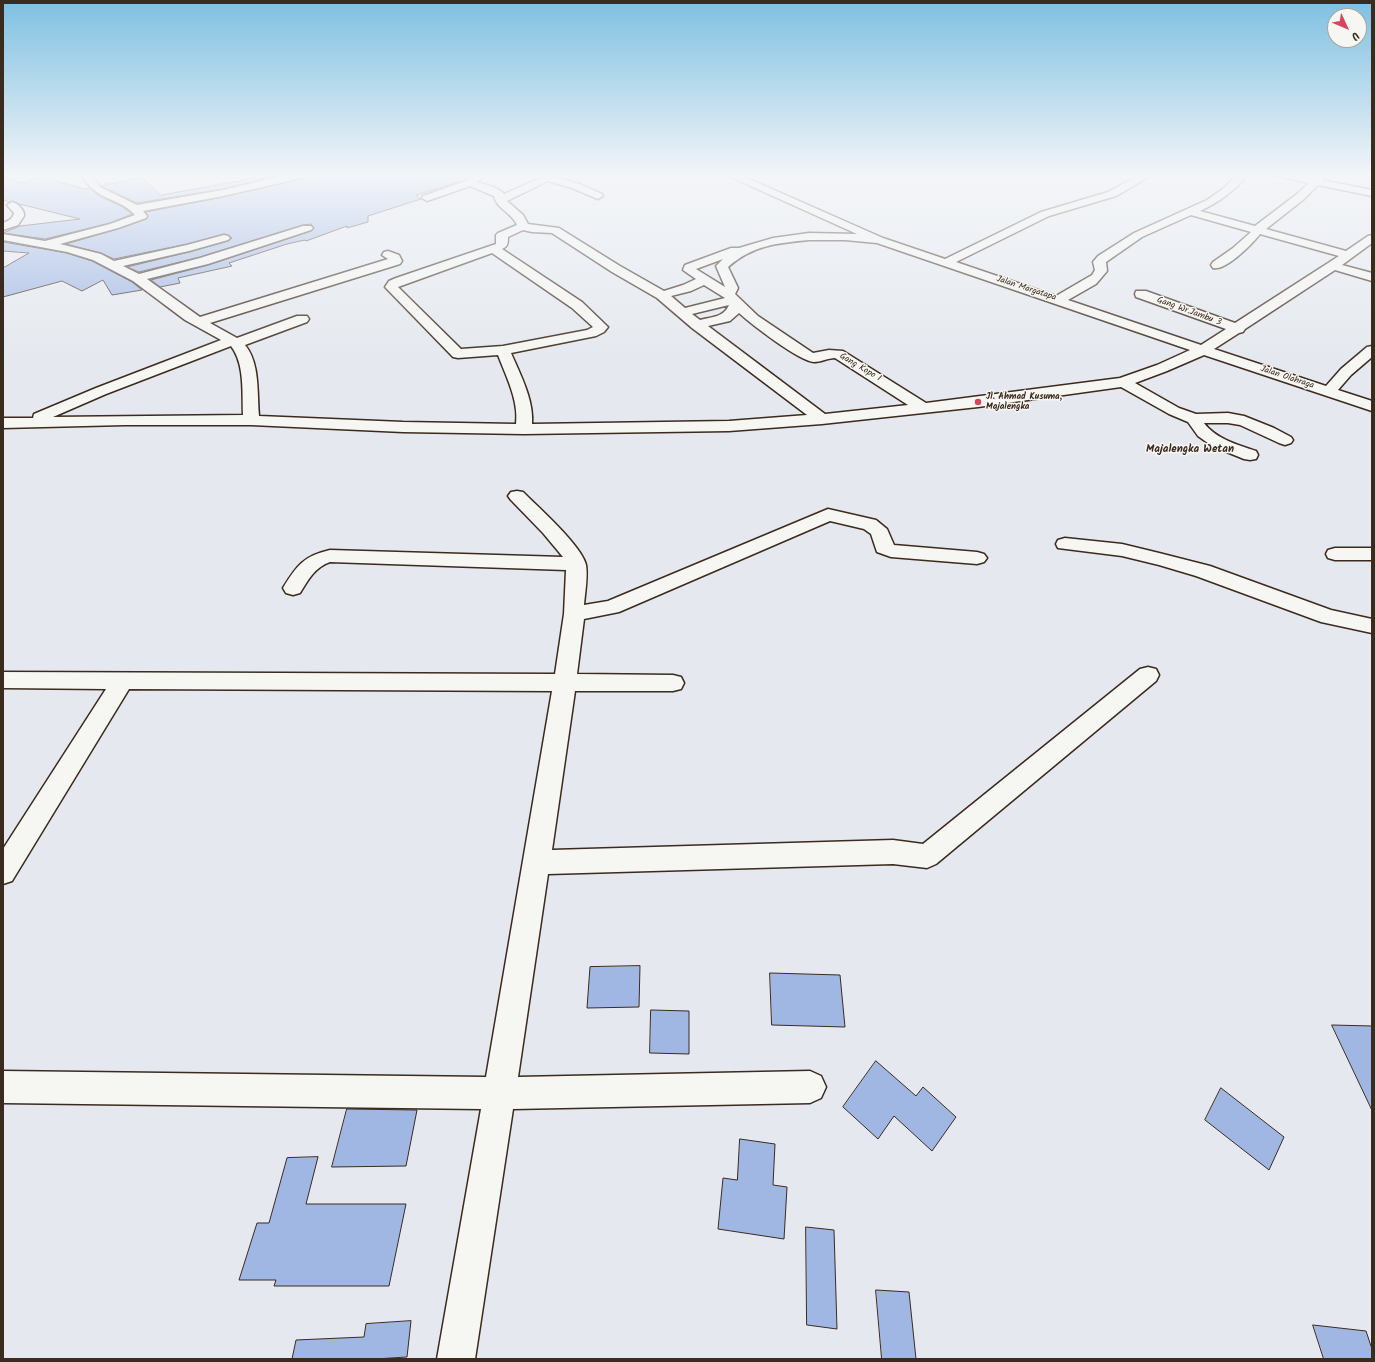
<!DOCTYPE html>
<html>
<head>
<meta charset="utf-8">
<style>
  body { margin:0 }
  #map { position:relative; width:1375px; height:1362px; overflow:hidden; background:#e5e9ef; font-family:Kalam,sans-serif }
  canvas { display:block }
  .frame { position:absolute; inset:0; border:4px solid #3b2a1e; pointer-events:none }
  .north { position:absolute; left:1327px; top:8px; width:40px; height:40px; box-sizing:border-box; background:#f6f6f2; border:1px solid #aba49d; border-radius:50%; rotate:134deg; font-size:11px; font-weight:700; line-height:16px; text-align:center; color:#3b2a1e }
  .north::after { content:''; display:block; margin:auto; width:14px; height:18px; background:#d1495b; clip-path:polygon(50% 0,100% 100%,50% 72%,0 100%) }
</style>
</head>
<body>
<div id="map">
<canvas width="1375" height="1362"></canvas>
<div class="frame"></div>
<div class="north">U</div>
</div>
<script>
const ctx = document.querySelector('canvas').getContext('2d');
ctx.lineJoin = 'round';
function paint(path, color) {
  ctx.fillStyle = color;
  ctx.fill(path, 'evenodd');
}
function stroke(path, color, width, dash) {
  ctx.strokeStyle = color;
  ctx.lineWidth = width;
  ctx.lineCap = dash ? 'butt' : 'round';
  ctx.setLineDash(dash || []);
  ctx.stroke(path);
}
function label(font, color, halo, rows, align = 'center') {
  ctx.font = font + ' Kalam,sans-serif';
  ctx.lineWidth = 3;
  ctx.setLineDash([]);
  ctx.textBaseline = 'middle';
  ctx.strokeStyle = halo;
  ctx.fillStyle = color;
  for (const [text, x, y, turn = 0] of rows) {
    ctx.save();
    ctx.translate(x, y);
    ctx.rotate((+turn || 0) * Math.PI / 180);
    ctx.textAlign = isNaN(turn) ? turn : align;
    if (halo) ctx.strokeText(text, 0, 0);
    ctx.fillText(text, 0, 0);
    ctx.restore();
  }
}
const building = new Path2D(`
  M277,174H283L223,189L137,203L101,186L142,177L160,195Z
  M312,174H473L465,180L416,195L421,199L368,216V222L347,228V226L306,241L305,240L287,244L229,263L232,266L178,278L180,283L160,287L151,280L208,265L311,231L314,228L311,224L303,225L200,257L139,272L127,267L189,252L228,241L232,238L228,235L224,234L187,244L114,259L101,253L66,244L118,229L146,219L148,217L146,212L223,197L306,178Z
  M49,175L59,182L85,189L90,188L99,196L121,206L132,214L110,223L45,239L3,233L20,226L80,219L19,204L12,201L9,202L3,200V176L21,183Z
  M3,242L67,253L92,261L132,282L142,290L112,295L103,280L82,291L62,281L3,297V268L29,253L3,251Z
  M640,966L639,1007L587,1008L590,967Z
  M770,973L840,975L845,1027L772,1025Z
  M651,1010L689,1011V1054L650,1053Z
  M1332,1025L1372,1026V1110Z
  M876,1061L916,1096L923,1087L956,1117L932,1151L894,1116L878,1139L843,1107Z
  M1221,1088L1284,1137L1269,1170L1205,1120Z
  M347,1109L417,1110L406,1166L332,1167Z
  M740,1139L775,1144L773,1185L787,1187L784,1239L718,1229L723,1178L737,1180Z
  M318,1157L306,1204H406L389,1286H274L276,1280H239L257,1223H269L287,1158Z
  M806,1227L834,1230L837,1329L807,1325Z
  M876,1290L909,1292L916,1359H882Z
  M411,1321L407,1357L375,1359H292L296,1340L364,1337L366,1324Z
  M1313,1325L1366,1331L1372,1349V1359H1324Z`);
const minor = new Path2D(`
  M81,174H91L100,187L137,205L223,190L291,174H311L306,177L223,196L143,211L147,216L146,218L118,228L60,244L101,254L114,261L187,245L224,235L228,236L230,238L228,240L189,251L123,266L139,274L200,258L303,226H311L313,228L311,230L208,264L147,279L200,317L388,259L382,255L384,252L388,251L399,255L402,261L400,264L210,323L237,338L297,316H307L309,319L307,322L245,345C260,363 257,393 259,416L403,422L516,424C519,401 506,376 498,355L458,358L453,357L385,287L389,281L396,278L496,244V235L498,233L517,225C512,213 496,208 494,196L470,186L427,201L422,198L423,196L466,181C471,175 478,174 485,174L486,176L476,182C485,184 498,187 504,194L547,175L580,184L602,194L603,196L598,199L572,188L548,181L507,201L523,215L528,224L559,228L620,266L664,291L683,285L696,279L683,270L685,265L731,248H739L773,238L809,233L857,234L724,174H738L883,238L945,259L1041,212L1108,192L1141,174H1154L1116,196L1049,216L956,262L1056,296L1092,275L1095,270L1093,262L1098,256L1134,233L1207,200L1224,188L1237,174H1248C1235,191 1219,202 1200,211L1255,226L1297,194L1309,183L1277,176L1275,174H1296L1313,178L1316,174H1326L1322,180L1372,190V196L1318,185L1304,199L1266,229L1346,251L1368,236L1372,235V243L1342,265L1372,273V281L1335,270L1245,329L1243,332L1239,333L1214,349L1326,386L1341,369L1367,347L1372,346V357L1351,375L1338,390L1372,401V411L1204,355L1167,371L1135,383L1179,408L1196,414L1228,413L1244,416L1274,428L1291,437L1293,440L1291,443L1285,445L1279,443L1240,425L1228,423H1204C1216,439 1238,445 1256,451L1258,455L1256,459L1250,460L1244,459L1212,446L1198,436L1188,422L1169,414L1121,387L978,407L822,424L729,431L524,434L403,432L251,425H125L3,428V418H33L34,414L96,388L221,340L185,320L133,281L93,260L67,252L3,240V234L45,241L110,224L135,215C118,196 96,202 81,174ZM1191,215L1251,232L1233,248L1213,262L1211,265L1213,268C1226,271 1252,244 1260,234L1339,256L1235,323L1146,291H1136L1135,294L1136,297L1226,329L1201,345L1068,300L1096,284L1107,271L1106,262L1142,237ZM523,230L532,232L552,233L612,272L657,298L692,328L807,415L729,421L532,424C534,400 520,374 511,353L596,336L604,332L608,327L582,302L502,249C508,247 508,242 508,237ZM809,240H845L877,243L1190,350L1157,365L1120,378L926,403L843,351L829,350L813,353L758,316L735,294L738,288L728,267C753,245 778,243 809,240ZM492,253L572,308L593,327L587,330L503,346L461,349L398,287ZM723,259L716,266L725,287L696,269ZM704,285L725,298L685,308L671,296L691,291ZM729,305C724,317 712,317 700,320L692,314ZM739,313C751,324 799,361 814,362C821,362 828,358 835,358L908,405L825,414L708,326L730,321ZM231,346C245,364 242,393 243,415L53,417L106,394Z
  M12,202C17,203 25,210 24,216L18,225L3,230V223C8,221 13,219 14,213L7,205Z
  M517,491L523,492C538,507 582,546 586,565C588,576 585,593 584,605L608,601L828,509L876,520L887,529L894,545L977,552L984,554L987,558L984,562L977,564L891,557L877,552L871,534L864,529L830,521L619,612L584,619L577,674L673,675L681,677L684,683L681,689L673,691H575L552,850L893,840L923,844L1140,669L1148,667L1156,669L1159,675L1156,681L936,864L927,868L893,864L548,874L518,1077L810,1071L821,1076L826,1087L821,1098L810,1103L513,1109L475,1359H437L481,1109L3,1103V1071L486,1077L552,691L129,689L12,881L3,884V849L106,689L3,688V672L555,674L564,614L566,570L330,562C315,567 308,580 300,593L293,595L286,593L283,588C297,565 304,556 330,550L563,557L543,533L511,500L508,496L511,492Z
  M1065,538L1122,544L1159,553L1210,566L1331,610L1372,619V633L1321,622L1196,576L1159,565L1122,556L1058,548L1056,544L1058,540Z
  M1335,548H1372V560H1335L1328,558L1326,554L1328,550Z`);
const markers = [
  [978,402,4,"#d1495b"]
];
const farStreetnames = [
  ["Jalan Margatapa",1026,289,18],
  ["Gang Wr.Jambu 3",1189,312,20],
  ["Gang Kopo 1",860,368,31],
  ["Jalan Olahraga",1287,378,18]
];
const farPoinames = [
  ["Jl. Ahmad Kusuma,",986,397],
  ["Majalengka",986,407]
];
const farQuarternames = [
  ["Majalengka Wetan",1190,450]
];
paint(building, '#a0b7e4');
stroke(building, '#3b2a1e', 1);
stroke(minor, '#3b2a1e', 3);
paint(minor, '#f6f6f2');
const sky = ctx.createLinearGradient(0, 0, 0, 365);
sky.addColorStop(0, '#7ec0e1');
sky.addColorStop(0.48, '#f3f5f8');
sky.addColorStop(1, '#f3f5f800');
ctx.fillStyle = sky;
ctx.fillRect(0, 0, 1375, 365);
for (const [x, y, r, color] of markers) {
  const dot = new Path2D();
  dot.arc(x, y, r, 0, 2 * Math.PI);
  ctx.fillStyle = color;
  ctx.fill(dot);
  stroke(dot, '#f6f6f2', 1.5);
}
label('9px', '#3b2a1e', '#f6f6f2', farStreetnames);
label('bold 9px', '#3b2a1e', '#f6f6f2', farPoinames, 'left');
label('bold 11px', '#3b2a1e', '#f6f6f2', farQuarternames);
</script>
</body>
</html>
